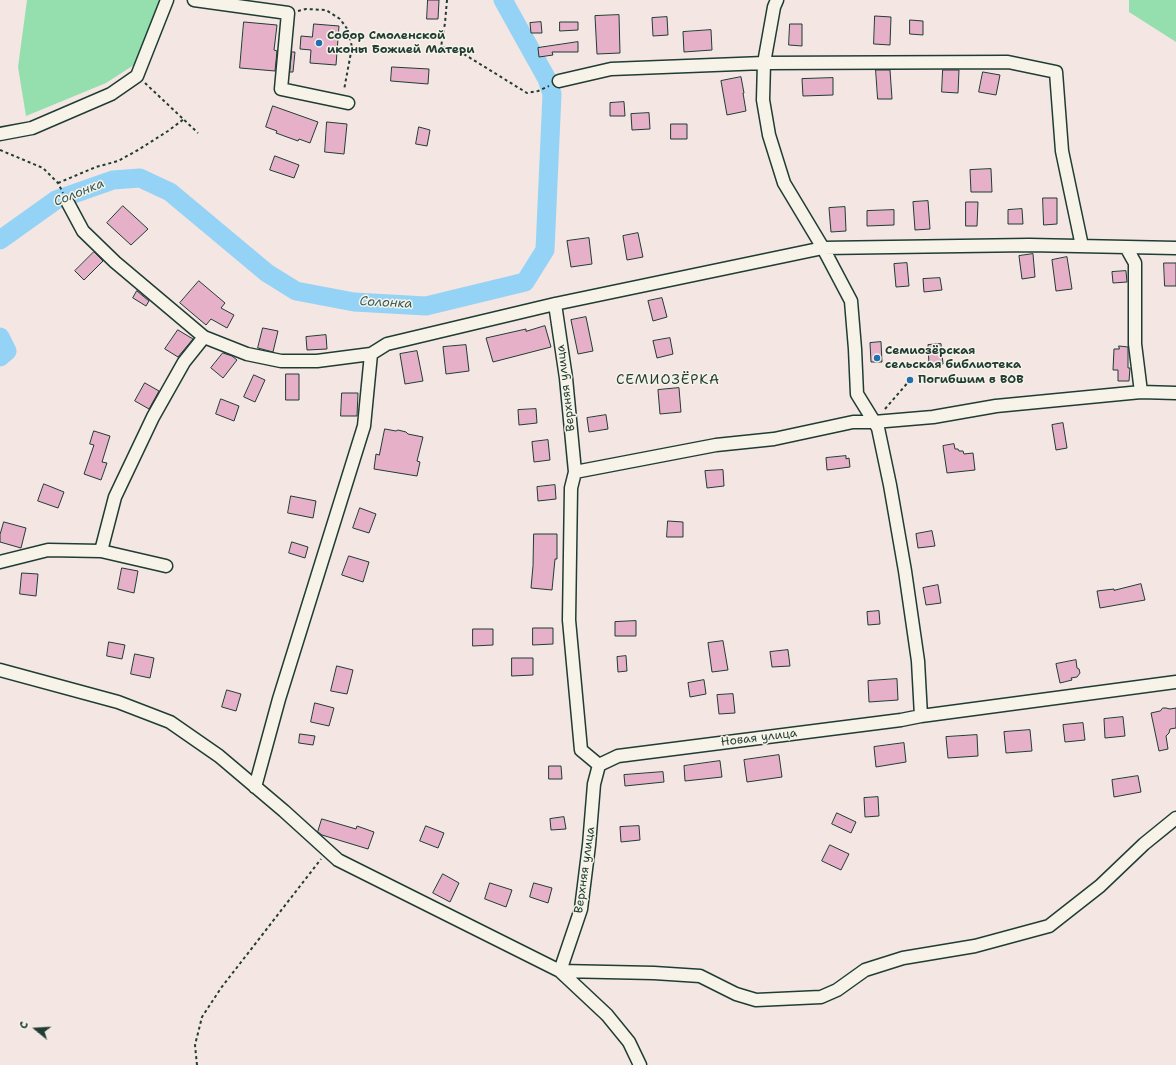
<!DOCTYPE html>
<html>
<head>
<meta charset="utf-8">
<style>
  body { margin:0 }
  #map { position:relative; width:1176px; height:1065px; overflow:hidden; background:#f4e6e2; font-family:"Shantell Sans",sans-serif }
  canvas { display:block }
  .north { position:absolute; left:16px; top:1009px; width:40px; height:40px; -webkit-text-stroke:3px #f7f3e8; paint-order:stroke; rotate:288deg; font-size:11px; font-weight:700; line-height:16px; text-align:center; color:#1f3d34 }
  .north::after { content:''; display:block; margin:auto; width:14px; height:18px; background:#1f3d34; clip-path:polygon(50% 0,100% 100%,50% 72%,0 100%) }
</style>
</head>
<body>
<div id="map">
<canvas width="1176" height="1065"></canvas>
<div class="north">С</div>
</div>
<script>
const ctx = document.querySelector('canvas').getContext('2d');
ctx.lineJoin = 'round';
function paint(path, color) {
  ctx.fillStyle = color;
  ctx.fill(path, 'evenodd');
}
function stroke(path, color, width, dash) {
  ctx.strokeStyle = color;
  ctx.lineWidth = width;
  ctx.lineCap = dash ? 'butt' : 'round';
  ctx.setLineDash(dash || []);
  ctx.stroke(path);
}
function label(font, color, halo, rows, align = 'center') {
  ctx.font = font + ' "Shantell Sans",sans-serif';
  ctx.lineWidth = 3;
  ctx.setLineDash([]);
  ctx.textBaseline = 'middle';
  ctx.strokeStyle = halo;
  ctx.fillStyle = color;
  for (const [text, x, y, turn = 0] of rows) {
    ctx.save();
    ctx.translate(x, y);
    ctx.rotate((+turn || 0) * Math.PI / 180);
    ctx.textAlign = isNaN(turn) ? turn : align;
    if (halo) ctx.strokeText(text, 0, 0);
    ctx.fillText(text, 0, 0);
    ctx.restore();
  }
}
const green = new Path2D(`
  M27,0H161L137,63L106,83L26,116L18,67Z
  M1129,0H1176V42L1129,12Z`);
const river = new Path2D(`
  M0,240L56,200L113,180L140,178L170,192L267,273L296,291L354,302L426,306L525,282L545,250L552,94L547,79L503,0
  M0,337L7,351L0,357`);
const building = new Path2D(`
  M428,0H439L438,19H427Z
  M619,15L620,53L597,54L595,16Z
  M875,16L891,17L890,45L874,44Z
  M667,17L668,35L653,36L652,18Z
  M910,20L923,21V35L910,34Z
  M244,22L277,25L274,50L277,51L275,71L240,68Z
  M541,22L542,33H531L530,23Z
  M560,22H578V30L560,31Z
  M314,24L339,26L336,65L310,63L311,50L300,49L301,36L312,37Z
  M790,24H802V46L789,45Z
  M711,30L712,50L684,52L683,32Z
  M578,42V52H552L553,55L539,57L538,48Z
  M292,52H295L293,72H290Z
  M392,67L429,69L428,84L391,81Z
  M876,70H890L892,99H878Z
  M943,70H959L958,93L942,92Z
  M983,72L1000,75L996,95L979,92Z
  M741,77L744,93H743L746,111L727,115L721,81Z
  M833,78V95L803,96L802,79Z
  M624,102L625,116H610V103Z
  M273,106L318,122L310,143L299,139L298,141L276,133L277,131L266,127Z
  M649,113L650,129L632,130L631,114Z
  M327,122L347,124L344,154L325,152Z
  M671,124H687V139H671Z
  M419,127L430,130L427,146L416,144Z
  M275,156L299,165L294,178L270,170Z
  M991,169L992,192H971L970,170Z
  M1043,198H1057V224L1044,225Z
  M928,201L930,229L915,230L913,202Z
  M966,202H978L977,226H966Z
  M123,206L148,229L131,245L107,223Z
  M845,207L846,231L831,232L829,208Z
  M1022,209L1023,224H1008V210Z
  M894,210V225L867,226V211Z
  M638,233L643,257L627,260L623,236Z
  M589,238L592,264L571,267L567,241Z
  M94,252L103,261L84,280L75,271Z
  M1033,254L1035,277L1022,279L1019,256Z
  M1067,257L1072,289L1056,291L1052,260Z
  M907,263L909,286L896,287L894,264Z
  M1164,263H1176V286H1165Z
  M1126,271L1127,282L1113,283L1112,272Z
  M940,278L942,290L924,292L923,279Z
  M199,281L225,303L221,308L234,315L227,328L211,319L206,325L180,303Z
  M137,291L149,301L146,306L133,298Z
  M662,298L667,317L653,321L648,301Z
  M586,317L593,351L578,354L571,320Z
  M545,326L551,347L493,362L486,338L526,329V331Z
  M263,328L278,331L273,352L258,348Z
  M178,330L193,339L178,357L165,349Z
  M326,335L327,349L307,350L306,337Z
  M670,338L673,354L657,358L653,341Z
  M881,342L882,362H871L870,343Z
  M941,344L943,364L929,365L928,345Z
  M466,345L469,371L446,374L443,347Z
  M1119,346L1128,347V368H1130L1129,381H1118V370H1113L1114,349H1119Z
  M417,351L423,381L405,384L400,354Z
  M223,353L232,356L237,360L223,378L211,368Z
  M286,374H299V400H286Z
  M254,375L265,380L255,402L244,397Z
  M145,383L159,391L149,409L135,401Z
  M679,388L681,412L660,414L658,390Z
  M342,393H358L357,416H341Z
  M221,399L239,406L234,421L216,414Z
  M536,409L537,423L519,425L518,410Z
  M606,415L608,429L589,432L587,418Z
  M1063,423L1067,448L1056,450L1052,425Z
  M385,429L396,431L398,430L406,432L408,434L423,437L417,461L420,462L417,476L374,469L376,454L379,455Z
  M94,431L110,436L102,462L107,463L101,480L84,474L94,445L90,444Z
  M548,440L550,460L534,462L532,442Z
  M954,444L955,449H958L959,451H963L964,454L973,453L975,470L947,473L943,446Z
  M846,456V459L849,458L850,467L827,470L826,458Z
  M723,470L724,486L707,488L705,471Z
  M44,484L64,492L58,508L38,501Z
  M555,485L556,499L538,501L537,487Z
  M291,496L316,501L313,518L288,513Z
  M360,508L376,514L369,533L353,528Z
  M668,521L683,522V537H667Z
  M4,522L26,528L21,548L0,542V535Z
  M932,531L935,546L918,548L916,534Z
  M534,534H557V559H555L552,590L531,588L533,566Z
  M292,542L308,547L305,558L289,553Z
  M349,556L369,562L363,582L342,575Z
  M122,568L138,571L134,593L118,589Z
  M22,573L38,574L36,596L20,594Z
  M1141,584L1145,600L1100,608L1097,591L1114,589V590Z
  M938,585L941,603L926,605L923,588Z
  M879,611L880,624L868,625L867,612Z
  M636,621V636H615V622Z
  M533,628H553V644L533,645Z
  M473,629H493V645L473,646Z
  M723,641L728,670L712,672L708,643Z
  M109,642L125,645L122,659L107,656Z
  M788,650L790,666L772,667L770,652Z
  M135,654L154,658L150,678L131,674Z
  M626,656L627,671L618,672L617,657Z
  M512,658H533V675L512,676Z
  M1076,660L1077,668L1079,669L1080,673L1077,677L1071,678L1072,680L1060,683L1056,664Z
  M337,666L353,670L347,694L331,691Z
  M897,679L898,700L869,702L868,681Z
  M704,680L706,694L690,697L688,683Z
  M227,690L241,694L236,711L222,707Z
  M733,694L735,713L719,714L717,695Z
  M315,703L334,708L329,726L311,722Z
  M1163,708H1166L1170,709L1176,708V728L1170,729L1169,733L1166,736L1168,749L1159,751L1151,713L1160,711Z
  M1123,717L1125,736L1105,738L1104,719Z
  M1083,723L1085,740L1065,742L1063,725Z
  M1030,730L1032,751L1006,753L1004,732Z
  M300,734L315,736L313,745L299,743Z
  M977,735L978,756L948,758L946,737Z
  M904,743L906,762L876,767L874,747Z
  M779,755L782,777L747,782L744,760Z
  M720,761L722,777L685,781L684,766Z
  M549,766H561L562,779H549Z
  M663,772L664,782L625,786L624,775Z
  M1138,776L1141,792L1114,797L1112,780Z
  M878,797L879,816L865,817L864,798Z
  M837,813L856,822L851,833L832,824Z
  M564,817L566,829L551,830L550,819Z
  M322,819L356,829L357,826L374,832L368,849L322,835L318,832Z
  M426,826L444,833L438,848L420,841Z
  M639,826L640,840L621,842L620,827Z
  M830,845L849,854L841,870L822,861Z
  M443,874L459,883L450,902L433,893Z
  M490,883L512,890L506,907L485,899Z
  M534,883L552,888L548,903L530,897Z`);
const path = new Path2D(`
  M447,0L445,23L441,47L454,48L527,93L538,91L549,86
  M298,11L306,9L326,10L340,19L348,30L352,47L344,90
  M145,83L198,133
  M0,150L43,168L58,183L63,193
  M58,183L96,167L118,161L138,150L168,131L184,119
  M885,409L910,380
  M197,1065L195,1045L202,1017L221,988L321,859`);
const minor = new Path2D(`
  M194,0L288,13L281,89L348,103
  M777,0L774,7L764,63L763,100L769,135L784,183L823,248L851,301L855,349L857,394L878,428L890,485L905,571L918,661L921,716
  M559,81L611,69L764,63L1008,62L1056,72L1062,151L1082,246
  M0,134L32,128L111,94L137,76L167,0
  M68,203L83,231L115,262L204,337L247,354L281,361H317L371,354L387,344L555,304L823,248L1029,245L1176,248
  M1126,247L1135,263V344L1141,392
  M555,304L566,378L575,472L571,488L569,620L581,750L599,765
  M575,472L716,445L774,439L853,422H874L933,417L996,406L1141,392L1176,393
  M101,551L166,566
  M0,562L48,550L101,551L115,497L153,417L184,362L204,337
  M0,670L118,702L170,722L219,756L284,811L338,860L560,971L607,1015L629,1042L640,1065
  M599,765L594,784L589,845L581,909L560,971L654,973L700,976L736,994L756,1000L821,997L837,990L865,970L903,958L975,946L1049,926L1100,886L1144,844L1176,818
  M599,765L618,756L901,720L921,716L1176,682
  M255,787L279,699L364,426L371,354`);
const markers = [
  [319,43,4,"#1f6fb2"],
  [877,358,4,"#1f6fb2"],
  [910,380,4,"#1f6fb2"]
];
const poiNames = [
  ["Собор Смоленской",327,36],
  ["иконы Божией Матери",327,50],
  ["Семиозёрская",885,351],
  ["сельская библиотека",885,365],
  ["Погибшим в ВОВ",918,380]
];
const streetNames = [
  ["Верхняя улица",566,388,-97],
  ["Новая улица",759,738,-7],
  ["Верхняя улица",585,870,-82]
];
const waterNames = [
  ["Солонка",79,193,-22],
  ["Солонка",386,303,3]
];
const quarterNames = [
  ["СЕМИОЗЁРКА",668,380]
];
paint(green, '#95dfae');
stroke(river, '#94d3f5', 19);
paint(building, '#e6b0c8');
stroke(building, '#1f3d34', 1);
stroke(minor, '#1f3d34', 15);
stroke(path, '#1f3d34', 2, [3, 3]);
stroke(minor, '#f7f3e8', 12);
for (const [x, y, r, color] of markers) {
  const dot = new Path2D();
  dot.arc(x, y, r, 0, 2 * Math.PI);
  ctx.fillStyle = color;
  ctx.fill(dot);
  stroke(dot, '#f7f3e8', 1.5);
}
label('bold 12px', '#1f3d34', '#f7f3e8', poiNames, 'left');
label('12px', '#1f3d34', '#f7f3e8', streetNames);
label('italic 13px', '#365b5b', '#f7f3e8', waterNames);
ctx.letterSpacing = '1px';
label('14px', '#1f3d34', '#f7f3e8', quarterNames);
ctx.letterSpacing = '0px';
</script>
</body>
</html>
